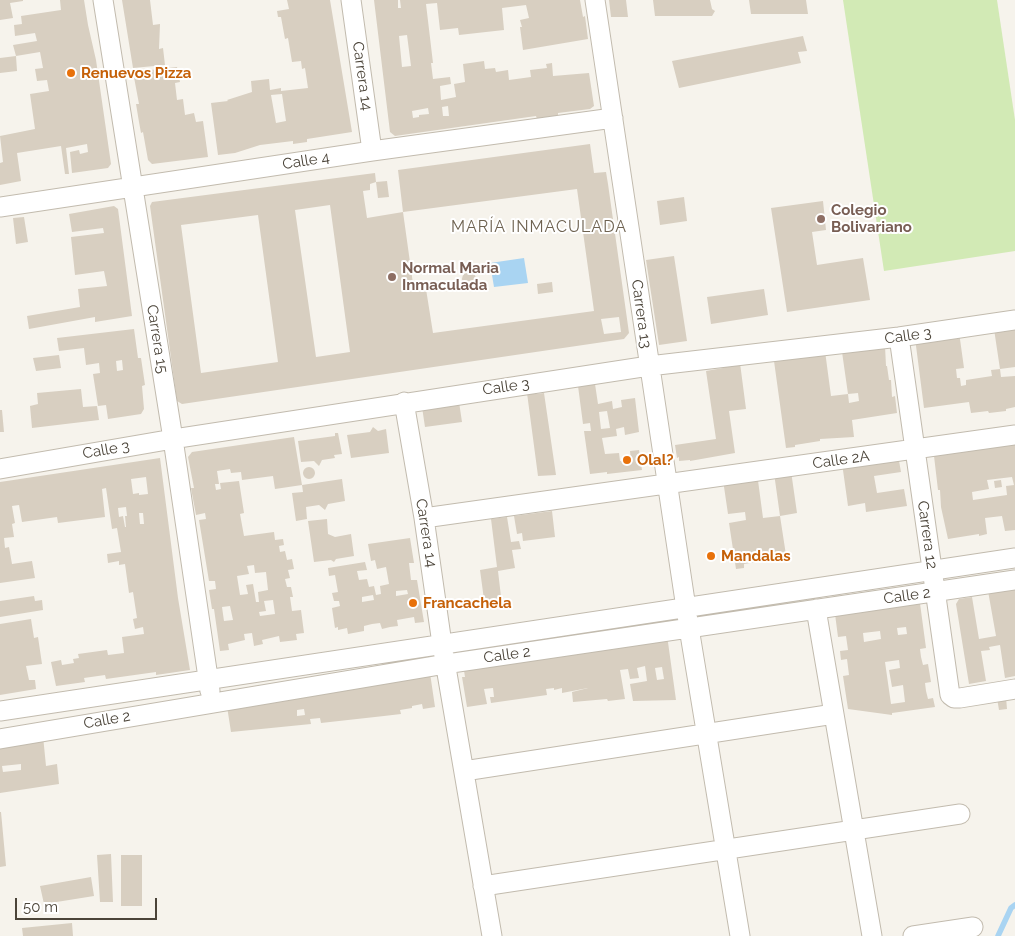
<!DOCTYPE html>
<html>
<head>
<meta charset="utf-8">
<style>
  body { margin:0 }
  #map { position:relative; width:1015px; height:936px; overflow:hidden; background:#f6f3ec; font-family:Raleway,sans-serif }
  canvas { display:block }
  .scale { position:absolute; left:15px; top:898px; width:142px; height:22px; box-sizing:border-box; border:2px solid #4b4439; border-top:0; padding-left:6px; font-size:15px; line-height:18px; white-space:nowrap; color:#4b4439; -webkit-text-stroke:4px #fff; paint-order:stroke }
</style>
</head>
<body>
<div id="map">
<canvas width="1015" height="936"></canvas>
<div class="scale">50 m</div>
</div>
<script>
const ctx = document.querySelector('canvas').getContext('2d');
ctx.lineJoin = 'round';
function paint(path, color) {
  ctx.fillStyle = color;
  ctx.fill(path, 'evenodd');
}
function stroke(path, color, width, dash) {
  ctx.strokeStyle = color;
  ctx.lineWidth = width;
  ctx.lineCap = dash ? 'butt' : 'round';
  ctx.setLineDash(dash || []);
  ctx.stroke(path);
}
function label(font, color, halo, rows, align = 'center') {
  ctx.font = font + ' Raleway,sans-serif';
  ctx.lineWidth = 4;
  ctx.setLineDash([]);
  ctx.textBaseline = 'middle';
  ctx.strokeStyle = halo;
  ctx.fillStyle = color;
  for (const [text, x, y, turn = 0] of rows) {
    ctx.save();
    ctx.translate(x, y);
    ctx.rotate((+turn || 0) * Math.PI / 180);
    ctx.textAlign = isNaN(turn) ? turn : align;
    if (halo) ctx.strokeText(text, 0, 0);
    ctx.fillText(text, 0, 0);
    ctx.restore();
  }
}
const green = new Path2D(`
  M843,0H997L1015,120V251L884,271Z`);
const water = new Path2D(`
  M524,258L528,283L494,287L490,263Z`);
const stream = new Path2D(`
  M998,936L1011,908L1015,905`);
const building = new Path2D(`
  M0,0H23V1L10,3L13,18L0,20Z
  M60,0H84L88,25L96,60L111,164L108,168L72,173L70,152L79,150L80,154L88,152L87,144L66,148L69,174H65L61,146L17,153L21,181L0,185V163L3,162L0,136L35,129L30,94L49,91L47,80L37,81L35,69L43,68L40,52L16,56L13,45L37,41L35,33L15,36L14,25L22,24L21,16L61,10Z
  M122,0H150L153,25L160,24L159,49L163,48L165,65L133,68Z
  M287,0H330L352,132L307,139V142L293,144V141L260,145L235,153L218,155L211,103L228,101L227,100L252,92L251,81L269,79L270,90L281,88V91L308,88L305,68L302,69L301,61L292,62L288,38L285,39L281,17H278L277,11L289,9ZM282,94L286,121L276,123L271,95Z
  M374,0H398V8H401L400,0H580L583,17L585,16L588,39L523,50L520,27H522L520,20L529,18L526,5L502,8L504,30L459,35L458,28L440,30L437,3L426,4L433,63H431L433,79L450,77L451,84L440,86L441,100L456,97L454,84L465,82L463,64L484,61L485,69L495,68L496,72L508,70L509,80L531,77L530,70L547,68L546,64L552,63L553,76L589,73L594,106L590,109L558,113V116L537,119L536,116L395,136L390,132ZM407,35L411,66L402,67L399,36ZM448,106L449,116H443L442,107ZM428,108L429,114L419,115V117L413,118L412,111Z
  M609,0H626L628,17H611Z
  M653,0H710L712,9L715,11L712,16H655Z
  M749,0H806L808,14H751Z
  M803,36L807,51L798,52L801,63L679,88L672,61Z
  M16,56L17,71L0,73V58Z
  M177,67L180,82L175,83L177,100L183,99L185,115L194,113L196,122L203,121L208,157L152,164L148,160L143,132L141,133L139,122L136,104H139L133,72Z
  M590,144L594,173L606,172L608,184L629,333L624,339L182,404L177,401L150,206L152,202L375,173L376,182L370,184V190L363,191L367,218L403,212L398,170ZM577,189L594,311L433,333L426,289L414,291L403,212ZM330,205L350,352L316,357L295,210ZM258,215L278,362L201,373L181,225ZM619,317L621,332L604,334L601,319Z
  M387,181L389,197L378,198L376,182Z
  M684,197L687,221L660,225L657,201Z
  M823,201L826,230L812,232L817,265L863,258L870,300L787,312L771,208Z
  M114,206L118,209L132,316L95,322V317L29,329L27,316L80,307L78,289L107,286L104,271L75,275L71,237L104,233L103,228L72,232L69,214Z
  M24,217L28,242L16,244L13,218Z
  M674,256L687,341L659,345L646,260Z
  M462 279a7 7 0 1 1 14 0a7 7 0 1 1-14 0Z
  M552,282L553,292L538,294L537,284Z
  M764,289L768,315L711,324L707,297Z
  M1015,327V367L1000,369L1001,377L1015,376V407L1006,409V411L989,413L988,411L971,413L969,402L924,408L915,338L959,332L964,368L956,369L957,378H960L961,386L966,385V380L992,376L991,370L1000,369L994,329Z
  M134,329L138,358H141L145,385L142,386L144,409L141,414L108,419L106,405L98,406L93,374L100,373L99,363L86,365L84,348L59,351L57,338ZM122,360L123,370L117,371L116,361Z
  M885,346L886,366H887L889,380H891L892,397L895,396L897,413L852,420L854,437L820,439V441L795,445V447L786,448L774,361L800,358L825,351L831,396L848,394L849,403L859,401L858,393L848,394L842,352Z
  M59,355L61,368L36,371L33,358Z
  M740,363L746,409L729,411L735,453L690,461V460L679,461V457L677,458L675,445L716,439L706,371L723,368V365Z
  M595,384L598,404L612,401L613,409L622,407L621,400L635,398L639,432L625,435L624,427L616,429L617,436L602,438L605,454L619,453L620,461L631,460L630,451L639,450L642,470L607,474V472L590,474L584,431H591L590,423L583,424L578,386ZM607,411L610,428L601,429L599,412Z
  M81,389L83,407L97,406L99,420L32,428L30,406L38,404L37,393Z
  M536,392V394L544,393L556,475L538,476L527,393Z
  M459,402L462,422L425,427L422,407Z
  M0,410H2L4,432H0Z
  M373,427L378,431L386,429L389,453L351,458L347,435L370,432Z
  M335,433H338L342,454L334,455L335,458L322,460L319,466L314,461L301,462L298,441L335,436Z
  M294,437L302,485L275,489L273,476L242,480L241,472L231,473L230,469L217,471L219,484H215L216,490L221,489L220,483L239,481L244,513L240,514L244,536L274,532L275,540L283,539L284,545L279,546L280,552L285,551L287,560L292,559L294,569L288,570L290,578L285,579L287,587H291L293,597H290L292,611L301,610L304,633L296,634L297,640L280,642L279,636L262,640L263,644L254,646L252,633L244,634L245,640L228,644L229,650L220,651L214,609H212L209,590L216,589L215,581H209L199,520L206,519L205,513L196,515L191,488H194L188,457L192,452ZM254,565L255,573L266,572L268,590L258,592L259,602H256L253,584L246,585L248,594L240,595L237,576L249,574L247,566ZM273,600L275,614L260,616L259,612L266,611L264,601ZM230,606L233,620L224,621L222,607Z
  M1015,444V530L1005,531L1002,516L985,518L987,534L979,536V534L948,539L941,507L940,490H938L934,456ZM1012,477L1014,485L1006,486L1007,495L973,500L972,492L989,489L987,480Z
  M898,455L901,472L874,476L877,493L904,489L907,506L866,512L865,503L848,506L842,463Z
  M160,458L178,598L190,670L156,675V672L106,679L105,675L84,678L85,682L56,686L51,662L61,660L62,665L74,663L73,659L79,658L78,654L107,650L108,655L124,653L122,637L144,634L143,627L135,629L133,619L137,618L133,592L129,593L125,564L119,565V561L108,563L107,554L121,552L117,528L112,529L106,488L102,489L105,517L58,523L57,517L22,522L19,505L12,506L15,523L12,524L14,537L4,538L5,548L9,547L12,564L32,561L35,578L0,583V482ZM146,477L148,494L139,495V493L133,494L131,479ZM126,507L127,516H125L126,527H125L123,516L119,517L118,508ZM139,513H143L144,524H140Z
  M303 473a6 6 0 1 1 12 0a6 6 0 1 1-12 0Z
  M791,471L797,513L780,516L774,473Z
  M757,473L763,518L780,516L786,555L769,558V560L744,564V568L736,569L729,523L746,520L745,512L728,514L723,480Z
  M342,479L345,501L328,504L325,510L319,505L306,507L307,519L296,521L292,493L303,492L302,485Z
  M1001,480L1002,487L995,488L994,481Z
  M552,511L555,537L523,541L522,533L517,534L514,516Z
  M507,517L511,542L519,541L521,549L512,550L515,568L498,571L502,605L485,607L480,570L497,567L491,519Z
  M327,519L328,534L335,537L351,534L354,556L336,559L334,562L331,560L314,562L308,521Z
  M410,538L414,563H409L411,580H417L424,622L415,623L414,617L397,620L398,626L390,627L382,629L380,623L372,624L364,626V631L348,634L347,628L338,630V627L335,628L332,608L340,606L339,601H334L332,593L338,592L335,575L329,576L328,568L365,562L367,570L357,571L359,580L367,579L369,587L374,586L376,595L381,594L380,586L389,584L386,567L377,569L375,560L371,561L368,544ZM407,590L408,594L396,596V591ZM373,595L374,600L362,602V597Z
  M1015,586V676L1005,678L1000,645L989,647L990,650L981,651L986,681L969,684L956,604L959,599L972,597L979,639L996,636L988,591Z
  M34,596L35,601L42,600L43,610L0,617V601Z
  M919,596L926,648L920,649L921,657L923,665L928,664L931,682L925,683L926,691L928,699L933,698L935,707L892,713V715L848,709L843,676L849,675L847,659L841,660L840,651L848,650L846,636L838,637L835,614ZM906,627L907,634L898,635L897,628ZM880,631L881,639L864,642L863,633ZM899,660L900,668L889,670L892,687L903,685L905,702L891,704L885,662Z
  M31,619L34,638L38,637L42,664L26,666L29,680H35L36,689L0,695V624Z
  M667,635L676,700L633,701L630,684L647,681L645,666L637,668L639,678L630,679L628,669L620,670L625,699L608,701L607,699L573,702L572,692L588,688L562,693V688L554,690V688L546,689L547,695L491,703L490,697H494L493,688L484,689L487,704L467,707L462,677H465L463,664L607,643L608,650L659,642L658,636ZM662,667L664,679L657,680L655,668Z
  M430,673L435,707L423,709L422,704L412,706V708L400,710L401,714L384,716L321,723L320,718L310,719L311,724L231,732L226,700ZM304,709L305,715L297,716V710Z
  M1006,697L1007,709L999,710L997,698Z
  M43,736L46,766L57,764L59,784L0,793V741ZM21,764V770L3,772L2,766Z
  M0,812H1L6,866L0,867Z
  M111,854L113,902H100L97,855Z
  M121,855H142V906H121Z
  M91,877L94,896L44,904L40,886Z
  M72,923L73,936H23L22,928Z`);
const minor = new Path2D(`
  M103,0L173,439L210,691
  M351,0L372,151
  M595,0L689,628L740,936
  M0,207L372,151L613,118
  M899,337L950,695L954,698H960L1015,689
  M404,402L424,518L442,644L492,936
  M0,469L173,439L649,366L899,337L1015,320
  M424,518L1015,435
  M816,609L872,936
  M0,711L1015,558
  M0,739L446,664L1015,580
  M464,771L834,714
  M483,886L960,814
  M913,936L973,927`);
const markers = [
  [71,73,5,"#e8710a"],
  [821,219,5,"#8d6e63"],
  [392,277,5,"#8d6e63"],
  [627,460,5,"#e8710a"],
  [711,556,5,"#e8710a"],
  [413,603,5,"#e8710a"]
];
const foodNames = [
  ["Renuevos Pizza",81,73],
  ["Olal?",637,460],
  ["Mandalas",721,556],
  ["Francachela",423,603]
];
const streetNames = [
  ["Carrera 14",362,76,82],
  ["Calle 4",306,161,-9],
  ["Carrera 13",641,314,82],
  ["Calle 3",908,336,-8],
  ["Carrera 15",157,339,81],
  ["Calle 3",506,387,-8],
  ["Calle 3",106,450,-10],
  ["Calle 2A",841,460,-8],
  ["Carrera 14",426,533,81],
  ["Carrera 12",927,535,82],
  ["Calle 2",907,596,-8],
  ["Calle 2",507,655,-8],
  ["Calle 2",107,720,-10]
];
const educationNames = [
  ["Colegio",831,210],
  ["Bolivariano",831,227],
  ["Normal Maria",402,268],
  ["Inmaculada",402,285]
];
const neighbourhoodNames = [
  ["MARÍA INMACULADA",539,227]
];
paint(green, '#d2eab5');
paint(water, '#a9d4f2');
stroke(stream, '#a9d4f2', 5.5);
paint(building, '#d8cfc1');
stroke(minor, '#c2bbae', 21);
stroke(minor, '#fff', 19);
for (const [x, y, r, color] of markers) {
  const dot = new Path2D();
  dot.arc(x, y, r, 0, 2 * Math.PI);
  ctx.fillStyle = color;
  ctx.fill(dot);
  stroke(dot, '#fff', 2);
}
label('bold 15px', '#c56008', '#fff', foodNames, 'left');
label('15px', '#4b4439', '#fff', streetNames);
label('bold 15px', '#785e54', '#fff', educationNames, 'left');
ctx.letterSpacing = '1px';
label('16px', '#6e6250', '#fff', neighbourhoodNames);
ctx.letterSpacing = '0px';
</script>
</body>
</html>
